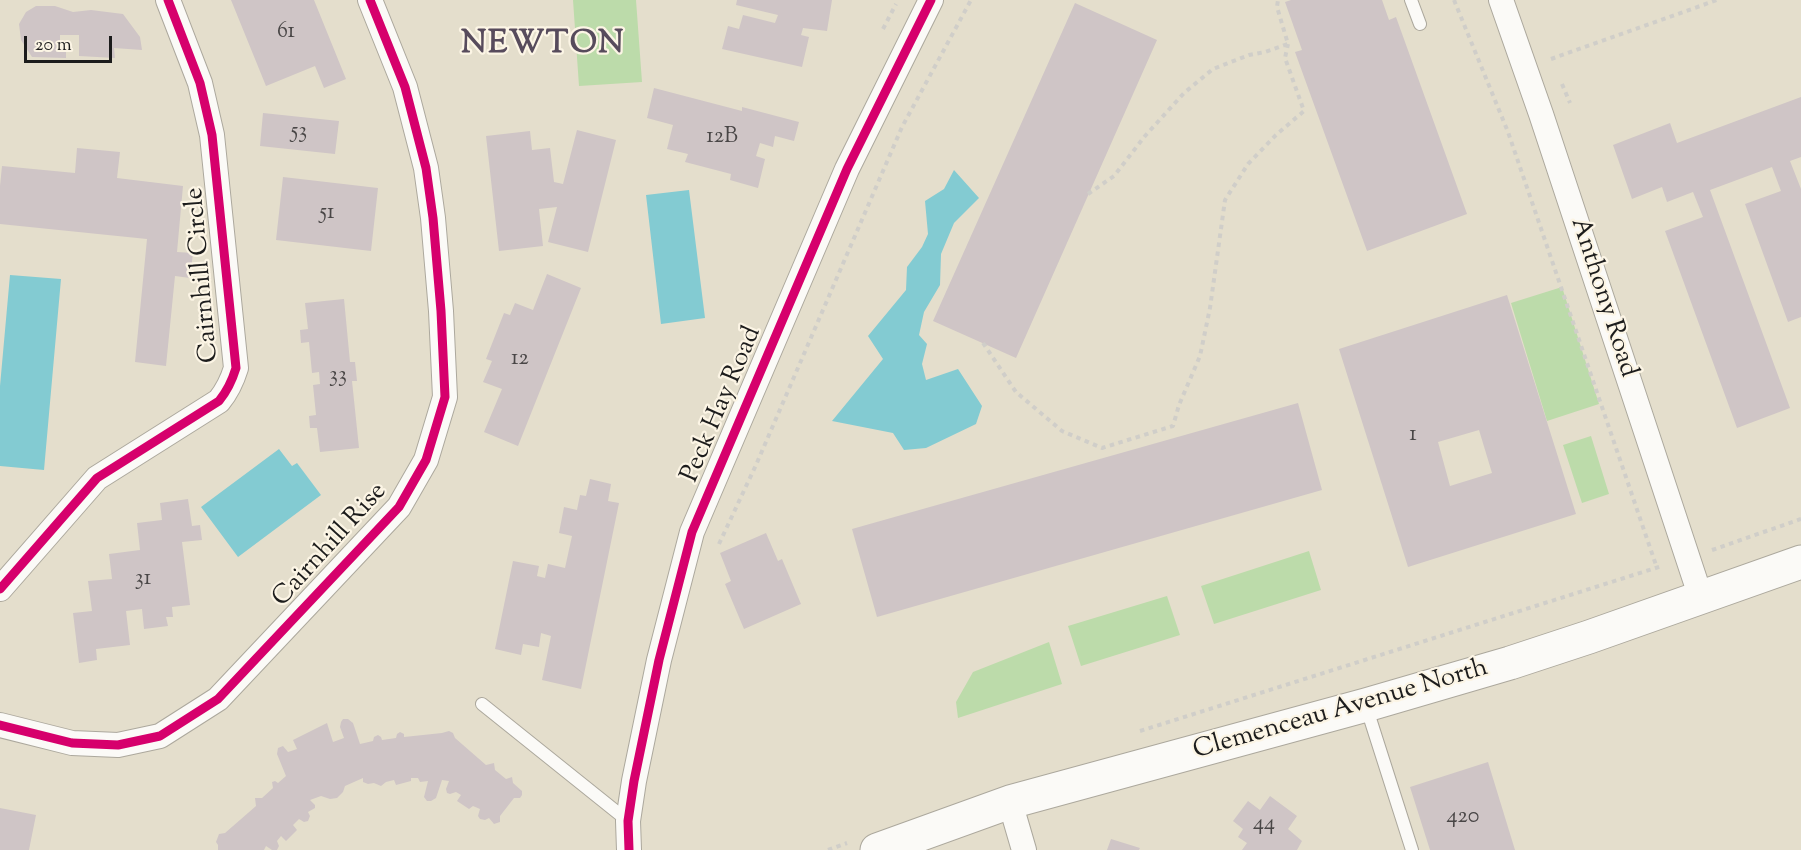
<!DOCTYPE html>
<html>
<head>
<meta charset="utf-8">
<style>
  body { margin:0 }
  #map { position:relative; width:1801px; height:850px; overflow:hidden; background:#e4decc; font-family:"Sorts Mill Goudy",serif }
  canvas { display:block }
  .scale { position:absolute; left:24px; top:36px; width:88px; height:27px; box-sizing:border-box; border:3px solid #1c1c1c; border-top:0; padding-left:8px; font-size:18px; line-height:21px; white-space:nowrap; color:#1c1c1c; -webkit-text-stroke:4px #fcf5e5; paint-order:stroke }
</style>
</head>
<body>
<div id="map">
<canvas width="1801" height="850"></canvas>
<div class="scale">20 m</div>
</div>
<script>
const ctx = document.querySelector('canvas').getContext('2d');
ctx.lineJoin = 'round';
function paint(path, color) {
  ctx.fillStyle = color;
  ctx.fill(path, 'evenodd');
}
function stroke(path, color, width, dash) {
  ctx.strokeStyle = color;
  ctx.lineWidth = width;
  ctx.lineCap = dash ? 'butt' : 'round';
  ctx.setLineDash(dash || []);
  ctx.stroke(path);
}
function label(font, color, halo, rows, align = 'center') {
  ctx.font = font + ' "Sorts Mill Goudy",serif';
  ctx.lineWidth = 4.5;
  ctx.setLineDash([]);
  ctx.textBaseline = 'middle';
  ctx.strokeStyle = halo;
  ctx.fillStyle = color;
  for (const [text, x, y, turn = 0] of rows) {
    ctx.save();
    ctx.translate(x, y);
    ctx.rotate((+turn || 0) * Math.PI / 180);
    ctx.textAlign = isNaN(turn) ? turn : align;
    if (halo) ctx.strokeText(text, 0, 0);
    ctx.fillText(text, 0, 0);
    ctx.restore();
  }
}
const green = new Path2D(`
  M573,0H636L642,82L579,86Z
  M1562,287L1599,404L1547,421L1511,303Z
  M1591,436L1609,494L1582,503L1563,445Z
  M1309,551L1321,590L1214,624L1201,586Z
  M1167,596L1180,635L1081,666L1068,626Z
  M1049,642L1062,684L958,718L956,702L973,672Z`);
const water = new Path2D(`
  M954,170L979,198L954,223L941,254L940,285L924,312L919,335L927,344L922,364L926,380L958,369L982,406L976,424L926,448L904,450L893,433L832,421L883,359L868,336L906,290L907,267L922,247L928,234L925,201L944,189Z
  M689,190L705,318L661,324L646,195Z
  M10,275L61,279L44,470L0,466V386Z
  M279,449L292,466L297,463L321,495L238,557L201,507Z`);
const building = new Path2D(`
  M231,0H314L346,79L324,88L315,66L266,86Z
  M737,0H832L827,31L803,28L801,35L809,37L802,67L722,49L728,26L739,29L743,15L775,23L778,15L736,5Z
  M1291,0H1382L1389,20L1396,17L1467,214L1367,251L1295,52L1302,50L1285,2Z
  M1075,3L1157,40L1016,358L933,321Z
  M36,6H55L73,12L91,10L123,14L140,37L142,50L114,48L115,58L79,56V35H60V50L66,49V58L32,57L21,40L19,24L26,12Z
  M654,88L742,111V107L799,122L794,141L775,136L773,147L760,143L756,156L765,159L758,188L730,180L731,174L685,162L688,154L667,149L673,125L647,118Z
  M1801,97V157L1790,161L1801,189V317L1788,322L1745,204L1781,191L1772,167L1710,190L1790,408L1737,428L1665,231L1703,217L1693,192L1667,202L1662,187L1632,199L1613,145L1670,123L1677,143Z
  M263,113L339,121L335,154L260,146Z
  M577,130L616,140L588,252L548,242L557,207L539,209L543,246L499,251L486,136L530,131L532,150L550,148L554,182L563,184Z
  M77,148L120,152L117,178L183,186L177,252L193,253L190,278L175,276L166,366L135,362L147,239L0,224V186L2,166L75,173Z
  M283,177L378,188L371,251L276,240Z
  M547,274L581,288L518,446L484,432L502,389L483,382L492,361L486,359L504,313L510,315L515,303L533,310Z
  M1507,295L1576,514L1408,567L1339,349ZM1479,430L1492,473L1450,486L1438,442Z
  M344,299L350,362H355L357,381H352L359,448L320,452L317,428H310L309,416L316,415L313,385L320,384L319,372L312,373L309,342L301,343L300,330L308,329L305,303Z
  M1298,403L1322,490L877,617L852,529Z
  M590,479L611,484L608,501L619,503L581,689L542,680L551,636L541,633L539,647L523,644L521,655L495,649L513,561L539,566L537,576L545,578L548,564L565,568L572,536L559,533L564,507L577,510L580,495L586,496Z
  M188,499L192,526L200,525L202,540L182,542L190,605L172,607L173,617H166L168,626L144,629L142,609L126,611L130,645L96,649L97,660L79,663L73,613L92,611L88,581L112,579L109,554L140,550L137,523L162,520L160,503Z
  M766,533L778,561L782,559L801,604L744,629L725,584L731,581L720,553Z
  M343,719H348L353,723L360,744L373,741L374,737L378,735L381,737L382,740L396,738L397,734L400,732L404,734V737L442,733L449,731L453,733L455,738L486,765L494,763L495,770L506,779L512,777L513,783L522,791V795L520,798H514L500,816V822L494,824L489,818L485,820L480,819L478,816L480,809L473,806L469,809L457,801L461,795L456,792L450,794L447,793L446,789L449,781L442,780L436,798L431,801H427L424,797L428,781L420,782L418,778H411V781L396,785L394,780L386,782L381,786L374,783L368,784L363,782V778L345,786L343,792L337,798L330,799L321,796L310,800L315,805V808L308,812L310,816L308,821L304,822L299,819L293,825L297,830L286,841L281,836L277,841L279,846L277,850H272L266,846L264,850H218V845L216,842L219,834L225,833L256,806L255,798H262L273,788L272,782L275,781L278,783L286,776L277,754L278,748L283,746L288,752L297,749L293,740L327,723L333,742L344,738L340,727L341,722Z
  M1488,762L1515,850H1430L1410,787Z
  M1270,796L1297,816L1288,829L1302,841L1297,850H1242L1247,843L1238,837L1243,829L1233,821L1248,801L1260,810Z
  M0,808L36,815L29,850H0Z
  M1111,839L1140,848L1139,850H1107Z`);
const path = new Path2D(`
  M1454,0L1508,132L1657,568
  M883,29L896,4
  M1551,59L1717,0
  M1562,84L1570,103
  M1088,194L1114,176L1145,136L1184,93L1213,69L1249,55L1265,52L1288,44L1277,7L1278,0
  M983,343L1016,392L1062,431L1102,448L1173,426L1179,405L1200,356L1210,308L1225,200L1248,164L1276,135L1304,111L1285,58L1288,44
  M719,544L756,465L902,127L971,0
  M1712,550L1801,519
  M1140,731L1662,566
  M828,850L847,843`);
const service = new Path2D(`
  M1411,0L1420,24
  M482,704L628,821
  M1366,706L1412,850`);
const minor = new Path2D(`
  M1501,0L1541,114L1701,598
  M0,589L97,478L219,401C228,390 232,381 236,368L212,135L200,83L168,0
  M0,725L72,743L118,745L160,736L218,699L399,507L426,460L445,397L441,311L433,218L426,168L405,87L370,0
  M1010,802L1024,850
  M629,850L628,821L634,781L659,660L692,532L847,169L931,0`);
const secondary = new Path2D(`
  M877,850L1010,802L1366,705L1510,663L1589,637L1801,562`);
const cycleway = new Path2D(`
  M0,589L97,478L219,401C228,390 232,381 236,368L212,135L200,83L168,0
  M0,725L72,743L118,745L160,736L218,699L399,507L426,460L445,397L441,311L433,218L426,168L405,87L370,0
  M629,850L628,821L634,781L659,660L692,532L847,169L931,0`);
const numberNames = [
  ["61",286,33],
  ["53",299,133],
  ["12B",722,138],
  ["51",327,214],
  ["12",520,360],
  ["33",338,377],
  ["1",1413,436],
  ["31",143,580],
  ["420",1463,818],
  ["44",1264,825]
];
const streetNames = [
  ["Cairnhill Circle",204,275,-95],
  ["Anthony Road",1602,298,72],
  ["Peck Hay Road",723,405,-67],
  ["Cairnhill Rise",331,546,-48],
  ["Clemenceau Avenue North",1341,711,-16]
];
const districtNames = [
  ["NEWTON",543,47]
];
paint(green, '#bcdbaa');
paint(water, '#83cbd2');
paint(building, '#cfc5c6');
stroke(service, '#aca89d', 14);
stroke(minor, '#aca89d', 26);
stroke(secondary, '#aca89d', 35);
stroke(path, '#d0cec9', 4, [4.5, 4.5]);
stroke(service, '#fbfaf7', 12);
stroke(minor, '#fbfaf7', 24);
stroke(secondary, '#fbfaf7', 33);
stroke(cycleway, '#d6006c', 9);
label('22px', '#494646', null, numberNames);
label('26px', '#1c1c1c', '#fcf5e5', streetNames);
ctx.letterSpacing = '1.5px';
label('bold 32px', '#574b5c', '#fcf5e5', districtNames);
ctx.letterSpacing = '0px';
</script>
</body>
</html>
